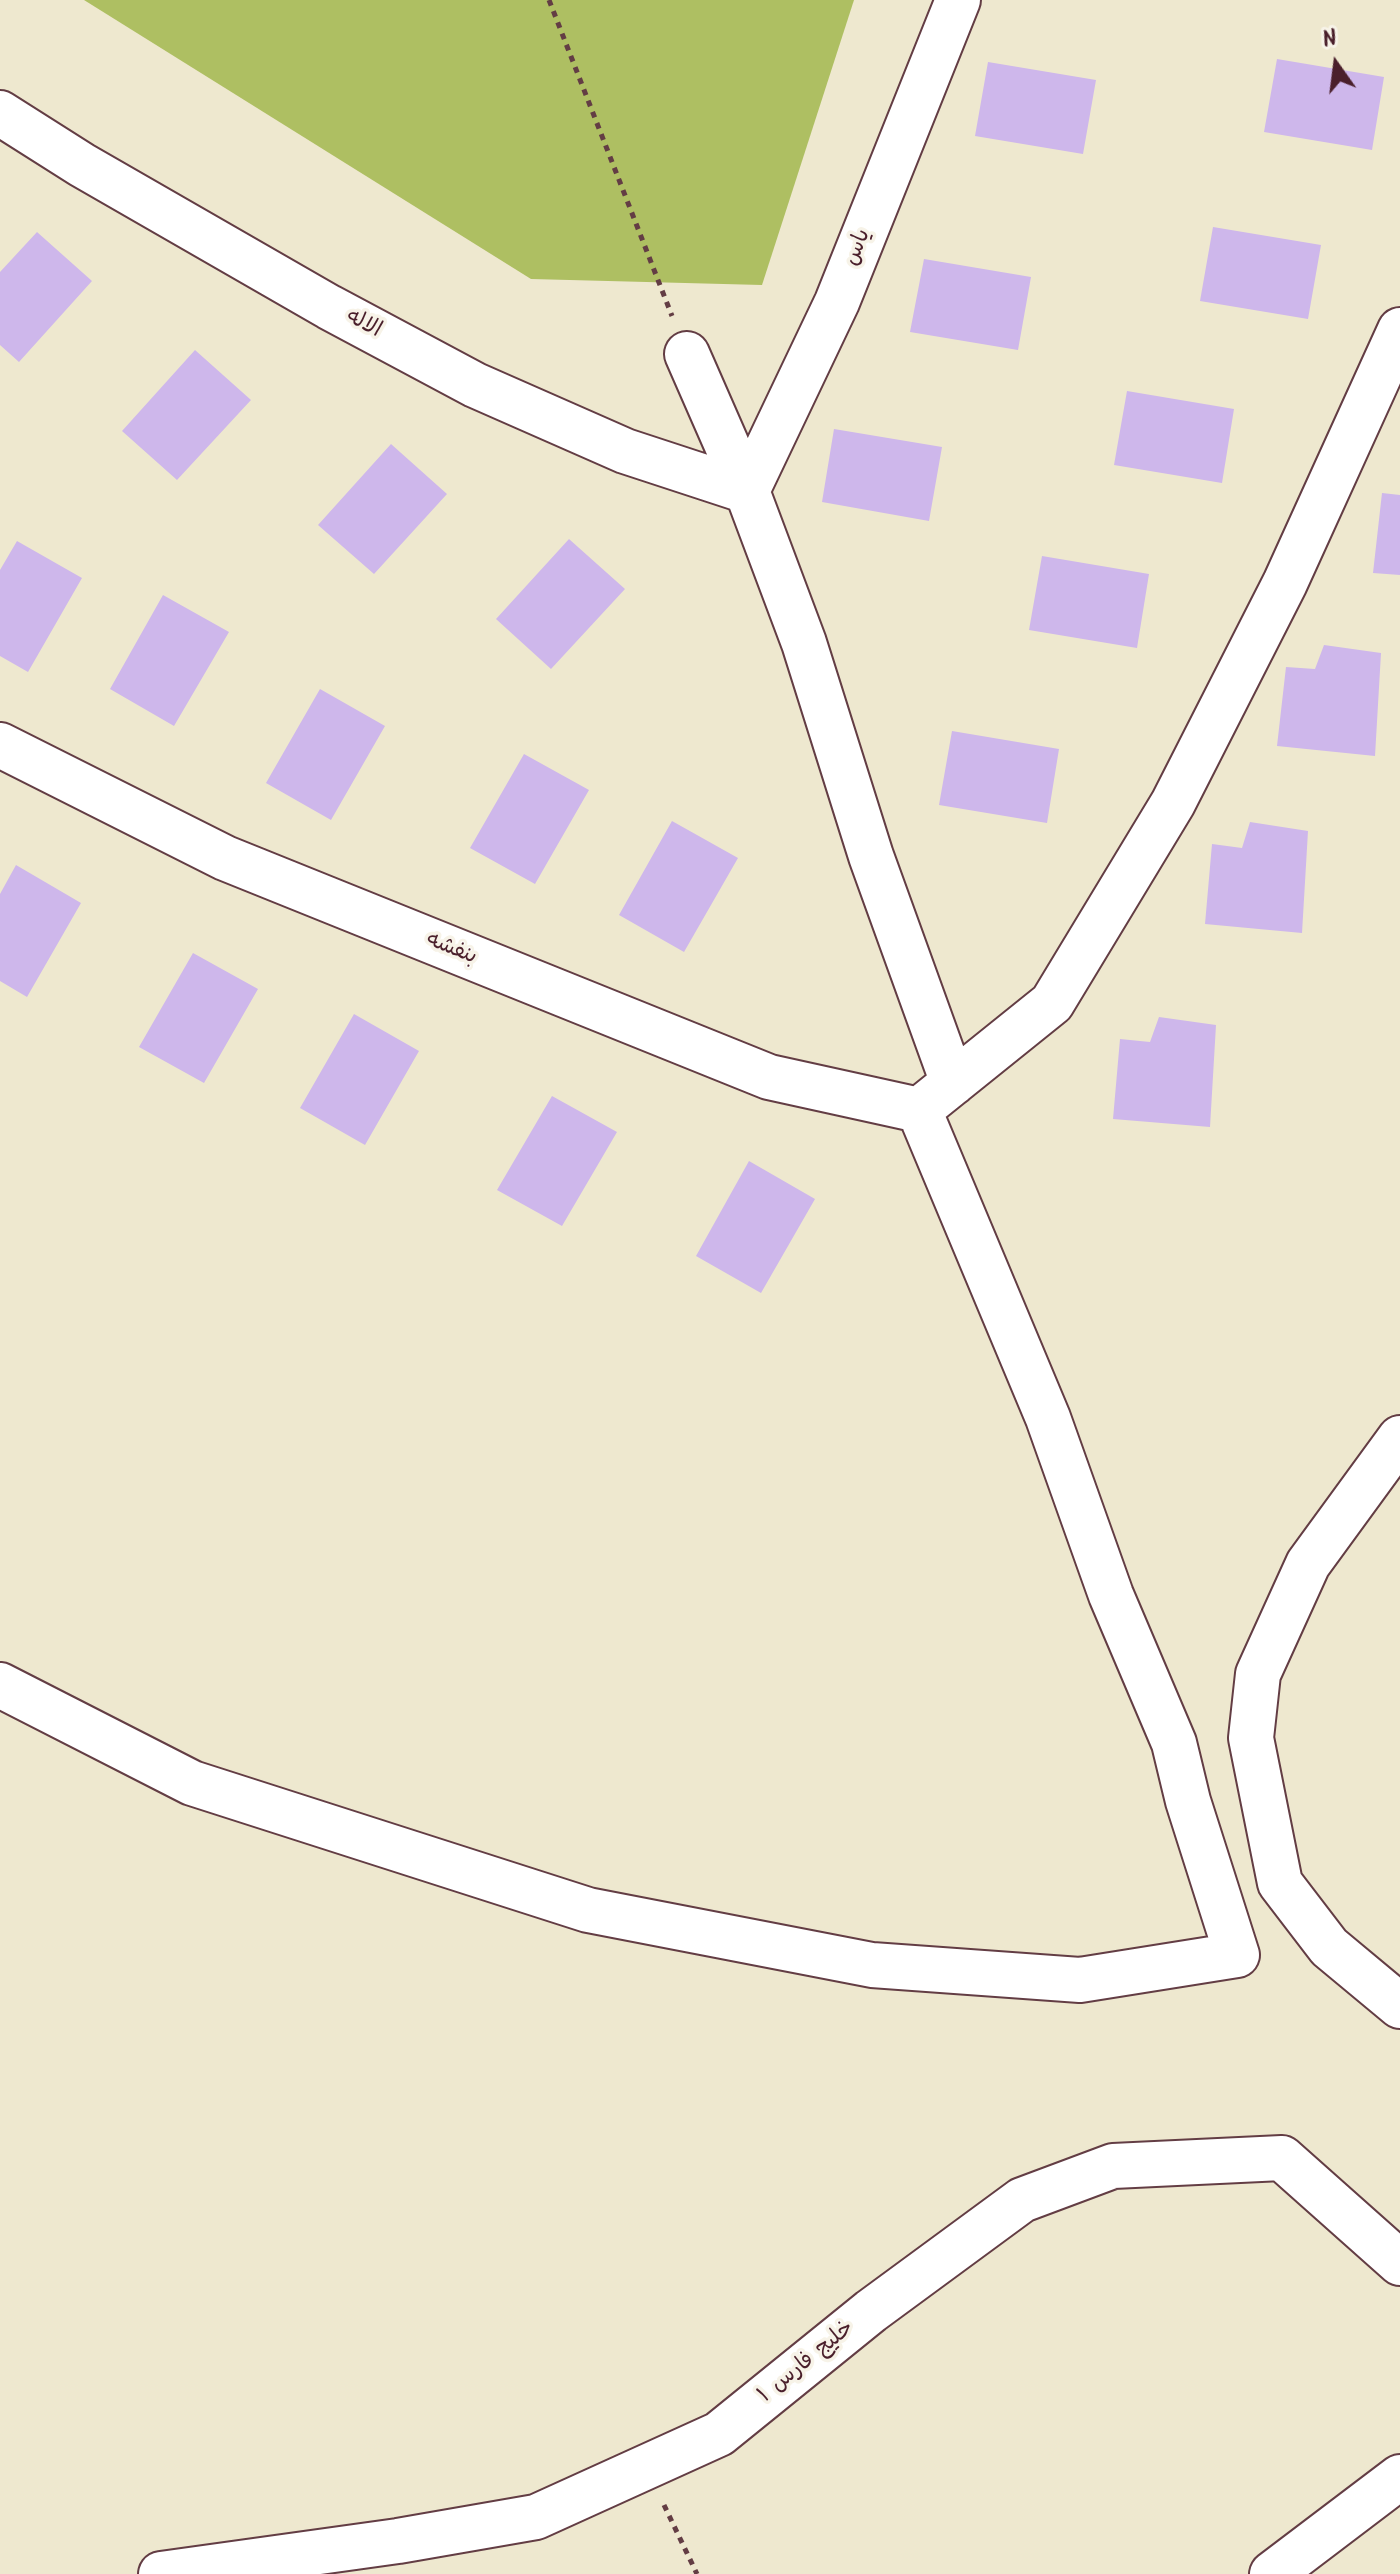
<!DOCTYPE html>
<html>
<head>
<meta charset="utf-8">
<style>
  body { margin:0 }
  #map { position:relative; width:1400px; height:2574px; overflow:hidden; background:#eee8cf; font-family:Kalam,sans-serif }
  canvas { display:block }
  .north { position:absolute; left:1296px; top:24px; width:80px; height:80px; -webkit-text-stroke:6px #f7f3e8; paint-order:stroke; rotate:346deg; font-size:22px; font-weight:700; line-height:32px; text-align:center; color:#4a1f2b }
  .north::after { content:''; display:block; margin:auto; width:28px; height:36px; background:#4a1f2b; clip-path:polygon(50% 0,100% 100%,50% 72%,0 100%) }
</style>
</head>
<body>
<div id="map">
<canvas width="1400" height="2574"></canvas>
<div class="north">N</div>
</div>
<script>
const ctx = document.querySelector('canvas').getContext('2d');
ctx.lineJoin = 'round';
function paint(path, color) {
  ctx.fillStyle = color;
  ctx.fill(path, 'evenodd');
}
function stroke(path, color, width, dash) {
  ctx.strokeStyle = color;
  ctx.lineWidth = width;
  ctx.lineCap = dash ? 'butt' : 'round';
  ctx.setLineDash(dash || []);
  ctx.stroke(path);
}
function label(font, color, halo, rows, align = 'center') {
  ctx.font = font + ' Kalam,"Playpen Sans Arabic",sans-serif';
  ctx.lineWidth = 7;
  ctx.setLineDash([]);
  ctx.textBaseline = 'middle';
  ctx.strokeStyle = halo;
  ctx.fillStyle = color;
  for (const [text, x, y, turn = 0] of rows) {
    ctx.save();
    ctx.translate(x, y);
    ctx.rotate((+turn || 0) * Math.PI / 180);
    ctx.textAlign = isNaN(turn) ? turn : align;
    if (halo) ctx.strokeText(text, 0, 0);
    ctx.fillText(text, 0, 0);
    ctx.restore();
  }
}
const green = new Path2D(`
  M84,0H854L762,285L531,279Z`);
const building = new Path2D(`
  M1277,59L1384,77L1372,150L1264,132Z
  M988,62L1096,80L1083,154L975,136Z
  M1213,227L1321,245L1308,319L1200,301Z
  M37,232L92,281L19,362L0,345V272Z
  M924,259L1031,277L1018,350L910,332Z
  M195,350L251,400L177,480L122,431Z
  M1127,391L1234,409L1222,483L1114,465Z
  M834,429L942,447L929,521L822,502Z
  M391,444L447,494L374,574L318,525Z
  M1382,493L1400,495V575L1373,573Z
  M569,539L625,589L551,669L496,619Z
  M17,541L82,578L28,672L0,656V570Z
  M1042,556L1149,574L1137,648L1029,630Z
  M163,595L229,632L174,726L110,689Z
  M1324,645L1381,653L1375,756L1277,746L1286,667L1315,669Z
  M320,689L385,726L331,820L266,783Z
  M952,731L1059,749L1047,823L939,805Z
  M524,754L589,790L535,884L470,848Z
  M672,821L738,858L684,952L619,915Z
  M1250,822L1308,831L1302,933L1205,924L1212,844L1242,848Z
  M16,865L81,903L27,997L0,981V894Z
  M193,953L258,989L204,1083L139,1047Z
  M354,1014L419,1051L365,1145L300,1108Z
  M1159,1017L1216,1025L1210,1127L1113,1119L1120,1039L1150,1042Z
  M552,1096L617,1132L562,1226L497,1190Z
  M749,1161L815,1199L761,1293L696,1256Z`);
const path = new Path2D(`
  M549,0L672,316
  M664,2505L697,2574`);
const street = new Path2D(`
  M0,113L82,165L329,307L475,385L625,451L747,491L837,302L958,0
  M687,354L747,491L804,643L871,856L953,1083
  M0,745L225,858L769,1077L919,1110
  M919,1110L1052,1003L1173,803L1285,583L1400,330
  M1400,1438L1308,1564L1258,1674L1251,1738L1280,1883L1329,1947L1400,2006
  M0,1685L192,1783L588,1910L872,1965L1080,1980L1237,1955L1188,1801L1174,1743L1111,1595L1048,1418L919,1110
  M161,2574L398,2541L536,2517L719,2434L871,2311L1022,2200L1113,2166L1282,2158L1400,2263
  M1272,2574L1400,2477`);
const streetNames = [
  ["یاس",859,248,-68],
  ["الاله",363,325,28],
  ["بنفشه",451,950,22],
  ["خلیج فارس ۱",807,2363,-39]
];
paint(green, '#aebf62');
paint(building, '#ceb7eb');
stroke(street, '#633d44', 48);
stroke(path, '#633d44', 5, [6, 6]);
stroke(street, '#fff', 44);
label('22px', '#4a1f2b', '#f7f3e8', streetNames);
</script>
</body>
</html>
